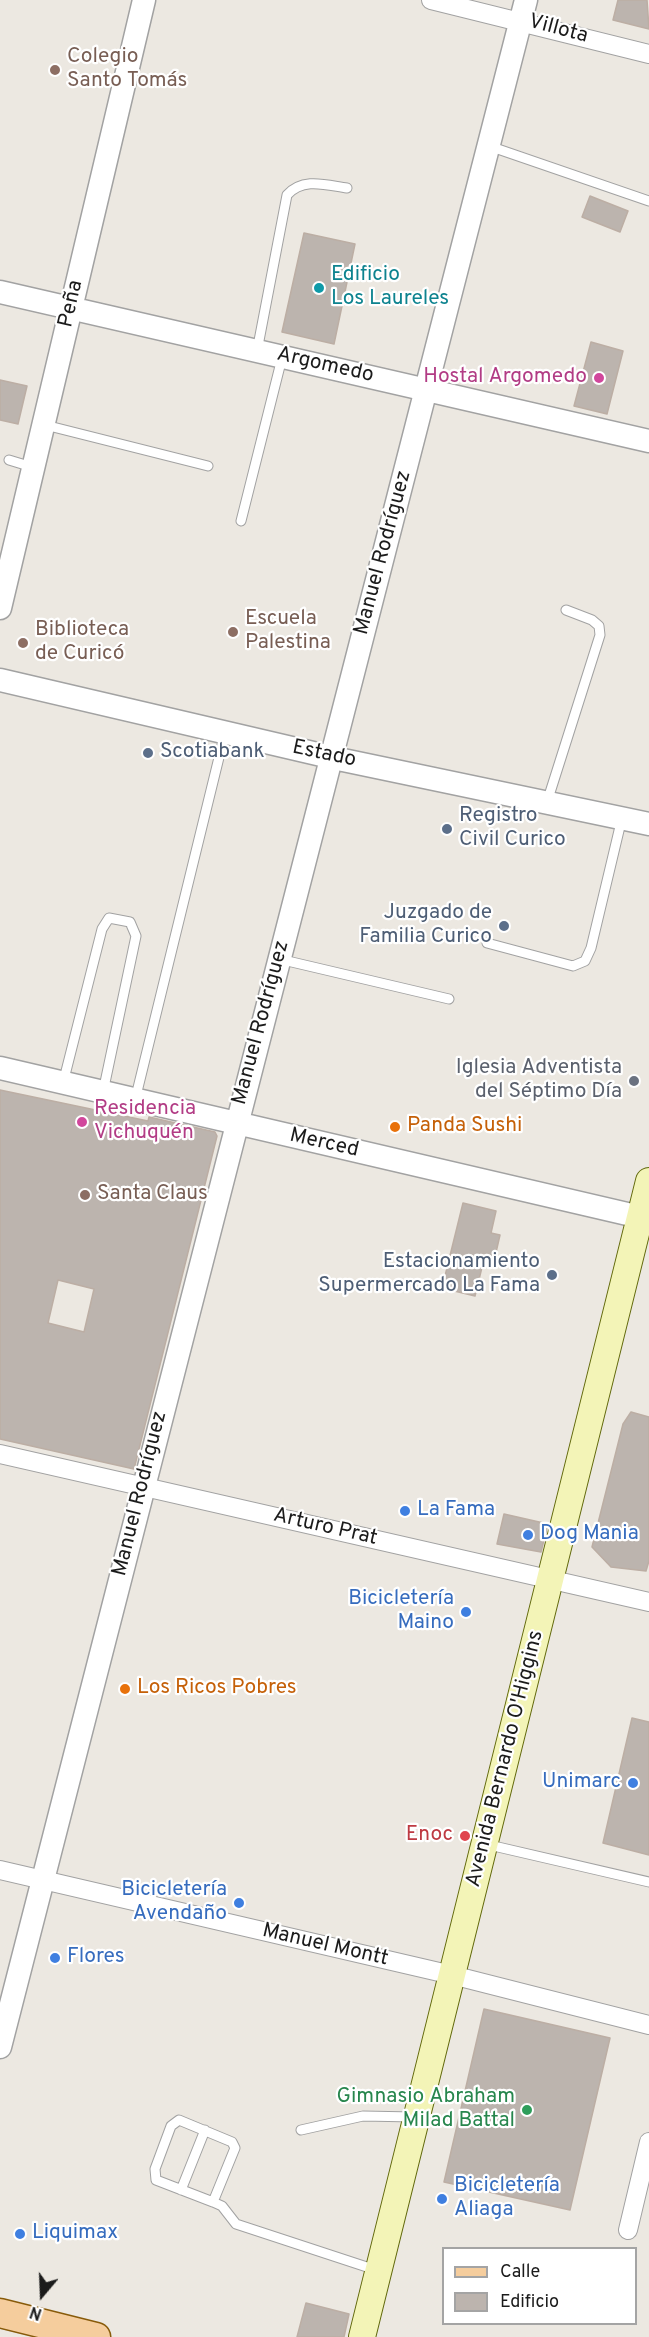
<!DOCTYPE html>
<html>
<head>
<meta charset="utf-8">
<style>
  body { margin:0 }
  #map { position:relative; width:649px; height:2337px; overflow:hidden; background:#ece8e1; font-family:Overpass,sans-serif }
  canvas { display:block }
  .legend { position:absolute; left:442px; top:2247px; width:195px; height:78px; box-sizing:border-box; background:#fff; border:2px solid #a4a4a4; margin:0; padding:8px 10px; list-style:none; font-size:18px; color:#1b1b1b }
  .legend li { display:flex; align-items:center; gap:12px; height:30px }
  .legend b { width:30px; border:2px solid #a4a4a4 }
  .north { position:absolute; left:12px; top:2265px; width:60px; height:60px; -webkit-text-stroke:4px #fff; paint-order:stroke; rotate:199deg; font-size:16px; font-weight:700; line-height:24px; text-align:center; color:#1b1b1b }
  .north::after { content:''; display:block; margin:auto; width:21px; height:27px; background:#1b1b1b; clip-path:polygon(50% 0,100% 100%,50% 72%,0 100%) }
</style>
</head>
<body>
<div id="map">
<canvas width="649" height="2337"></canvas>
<ul class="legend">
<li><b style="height:8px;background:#f5cd9d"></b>Calle</li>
<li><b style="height:16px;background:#bcb4ae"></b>Edificio</li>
</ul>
<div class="north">N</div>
</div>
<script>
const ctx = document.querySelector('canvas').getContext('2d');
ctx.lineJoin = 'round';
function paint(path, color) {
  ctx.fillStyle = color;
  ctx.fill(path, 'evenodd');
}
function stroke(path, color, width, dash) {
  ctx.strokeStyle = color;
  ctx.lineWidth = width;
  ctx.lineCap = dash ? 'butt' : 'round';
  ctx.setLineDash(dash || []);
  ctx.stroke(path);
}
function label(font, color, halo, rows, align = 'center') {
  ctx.font = font + ' Overpass,sans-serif';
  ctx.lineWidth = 4.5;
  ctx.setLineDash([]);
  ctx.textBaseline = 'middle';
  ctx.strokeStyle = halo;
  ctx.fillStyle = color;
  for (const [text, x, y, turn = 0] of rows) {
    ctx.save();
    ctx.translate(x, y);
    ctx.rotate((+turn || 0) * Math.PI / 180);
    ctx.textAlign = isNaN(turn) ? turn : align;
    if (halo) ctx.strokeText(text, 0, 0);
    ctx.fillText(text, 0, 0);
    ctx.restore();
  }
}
const building = new Path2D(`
  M618,0H647L649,29L613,20Z
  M590,196L628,211L620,232L582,217Z
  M304,233L355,244L334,344L282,332Z
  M591,342L623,351L607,414L574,406Z
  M0,380L27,386L18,424L0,420Z
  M0,1090L148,1121L149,1117L215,1132L217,1136L134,1469L0,1439ZM58,1280L94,1289L84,1332L48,1323Z
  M463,1203L496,1211L491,1233L500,1235L494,1261L484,1259L475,1296L442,1288Z
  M631,1412L649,1417V1561L646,1571L611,1567L592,1547L623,1424Z
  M504,1514L548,1524L541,1552L497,1544Z
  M632,1718L649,1722V1855L603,1843Z
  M484,2009L610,2038L570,2210L444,2182Z
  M306,2303L349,2314L344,2337H297Z`);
const service = new Path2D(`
  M489,146L649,201
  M257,351L287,195C303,177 326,185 347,188
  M45,425L208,466
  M9,460L32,467
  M241,521L282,358
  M547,802L600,635L599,626L592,620L566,610
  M487,943L573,966L585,961L591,948L622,818
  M279,959L449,999
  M63,1083L102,929L109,918L130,922L136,936L103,1092
  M135,1100L225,733
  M485,1844L649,1882
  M301,2130L363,2116L414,2117
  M181,2190L205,2130
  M213,2202L235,2148L232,2142L179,2120L171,2126L155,2169L156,2180L213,2202L222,2206L236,2224L376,2270`);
const minor = new Path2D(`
  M431,0L649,54
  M0,1454L649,1602
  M0,1870L452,1975L649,2025
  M628,2230L649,2142`);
const tertiary = new Path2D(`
  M0,292L649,441
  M0,608L144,0
  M0,680L343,760L649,824
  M0,1068L649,1219
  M0,2047L526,0`);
const secondary = new Path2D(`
  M362,2337L649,1181`);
const primary = new Path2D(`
  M0,2313L96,2337`);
const markers = [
  [55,70,6,"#8d6e63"],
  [319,288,6,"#0f9aa8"],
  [599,378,6,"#d1479c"],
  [233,632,6,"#8d6e63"],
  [23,643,6,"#8d6e63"],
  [148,753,6,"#5c6f8a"],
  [447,829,6,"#5c6f8a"],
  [504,926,6,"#5c6f8a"],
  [634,1081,6,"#6b7280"],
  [82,1122,6,"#d1479c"],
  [395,1127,6,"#e8710a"],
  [85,1195,6,"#8d6e63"],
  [552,1275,6,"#5c6f8a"],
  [405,1511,6,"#3f7fe0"],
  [528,1535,6,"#3f7fe0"],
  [466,1612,6,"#3f7fe0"],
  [125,1689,6,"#e8710a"],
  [633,1783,6,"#3f7fe0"],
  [465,1836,6,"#e0444e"],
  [239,1903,6,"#3f7fe0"],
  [55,1958,6,"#3f7fe0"],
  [527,2110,6,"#2e9e5b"],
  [442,2199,6,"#3f7fe0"],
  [20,2234,6,"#3f7fe0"]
];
const streetNames = [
  ["Villota",558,30,15],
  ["Peña",72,304,-77],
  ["Argomedo",325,366,13],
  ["Manuel Rodríguez",384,553,-75],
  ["Estado",324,755,12],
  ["Manuel Rodríguez",262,1023,-75],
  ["Merced",324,1144,13],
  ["Manuel Rodríguez",141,1494,-76],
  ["Arturo Prat",325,1528,13],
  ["Avenida Bernardo O'Higgins",506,1759,-76],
  ["Manuel Montt",325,1946,13]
];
const educationNames = [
  ["Colegio",67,58],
  ["Santo Tomás",67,82],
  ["Escuela",245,620],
  ["Palestina",245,644],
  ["Biblioteca",35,631],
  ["de Curicó",35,655],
  ["Santa Claus",97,1195]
];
const cultureNames = [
  ["Edificio",331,276],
  ["Los Laureles",331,300]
];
const hotelNames = [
  ["Hostal Argomedo",587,378],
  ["Residencia",94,1110,"left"],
  ["Vichuquén",94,1134,"left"]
];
const serviceNames = [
  ["Scotiabank",160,753],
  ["Registro",459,817],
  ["Civil Curico",459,841],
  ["Juzgado de",492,914,"right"],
  ["Familia Curico",492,938,"right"],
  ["Estacionamiento",540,1263,"right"],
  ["Supermercado La Fama",540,1287,"right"]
];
const worshipNames = [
  ["Iglesia Adventista",622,1069],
  ["del Séptimo Día",622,1093]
];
const foodNames = [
  ["Panda Sushi",407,1127],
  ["Los Ricos Pobres",137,1689]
];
const shopNames = [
  ["La Fama",417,1511],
  ["Dog Mania",540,1535],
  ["Bicicletería",454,1600,"right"],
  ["Maino",454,1624,"right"],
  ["Unimarc",621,1783,"right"],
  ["Bicicletería",227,1891,"right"],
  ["Avendaño",227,1915,"right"],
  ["Flores",67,1958],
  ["Bicicletería",454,2187],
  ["Aliaga",454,2211],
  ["Liquimax",32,2234]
];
const healthNames = [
  ["Enoc",453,1836]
];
const leisureNames = [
  ["Gimnasio Abraham",515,2098],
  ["Milad Battal",515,2122]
];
paint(building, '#bcb4ae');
stroke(building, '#bcaea4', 1.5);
stroke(service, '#a2a2a2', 11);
stroke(minor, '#a2a2a2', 20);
stroke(tertiary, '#a2a2a2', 25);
stroke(secondary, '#61680b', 28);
stroke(primary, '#885b0a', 31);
stroke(service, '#fff', 9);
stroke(minor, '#fff', 18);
stroke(tertiary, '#fff', 22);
stroke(secondary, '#f3f4b7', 26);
stroke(primary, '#f5cd9d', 28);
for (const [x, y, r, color] of markers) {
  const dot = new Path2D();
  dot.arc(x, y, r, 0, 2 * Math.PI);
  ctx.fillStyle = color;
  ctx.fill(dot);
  stroke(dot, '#fff', 2);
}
label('21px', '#1b1b1b', '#fff', streetNames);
label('21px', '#785e54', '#fff', educationNames, 'left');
label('21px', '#0d838f', '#fff', cultureNames, 'left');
label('21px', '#b23c85', '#fff', hotelNames, 'right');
label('21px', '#4e5e75', '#fff', serviceNames, 'left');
label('21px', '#5b616d', '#fff', worshipNames, 'right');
label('21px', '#c56008', '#fff', foodNames, 'left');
label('21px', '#366cbe', '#fff', shopNames, 'left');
label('21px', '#be3a42', '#fff', healthNames, 'right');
label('21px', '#27864d', '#fff', leisureNames, 'right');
</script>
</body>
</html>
